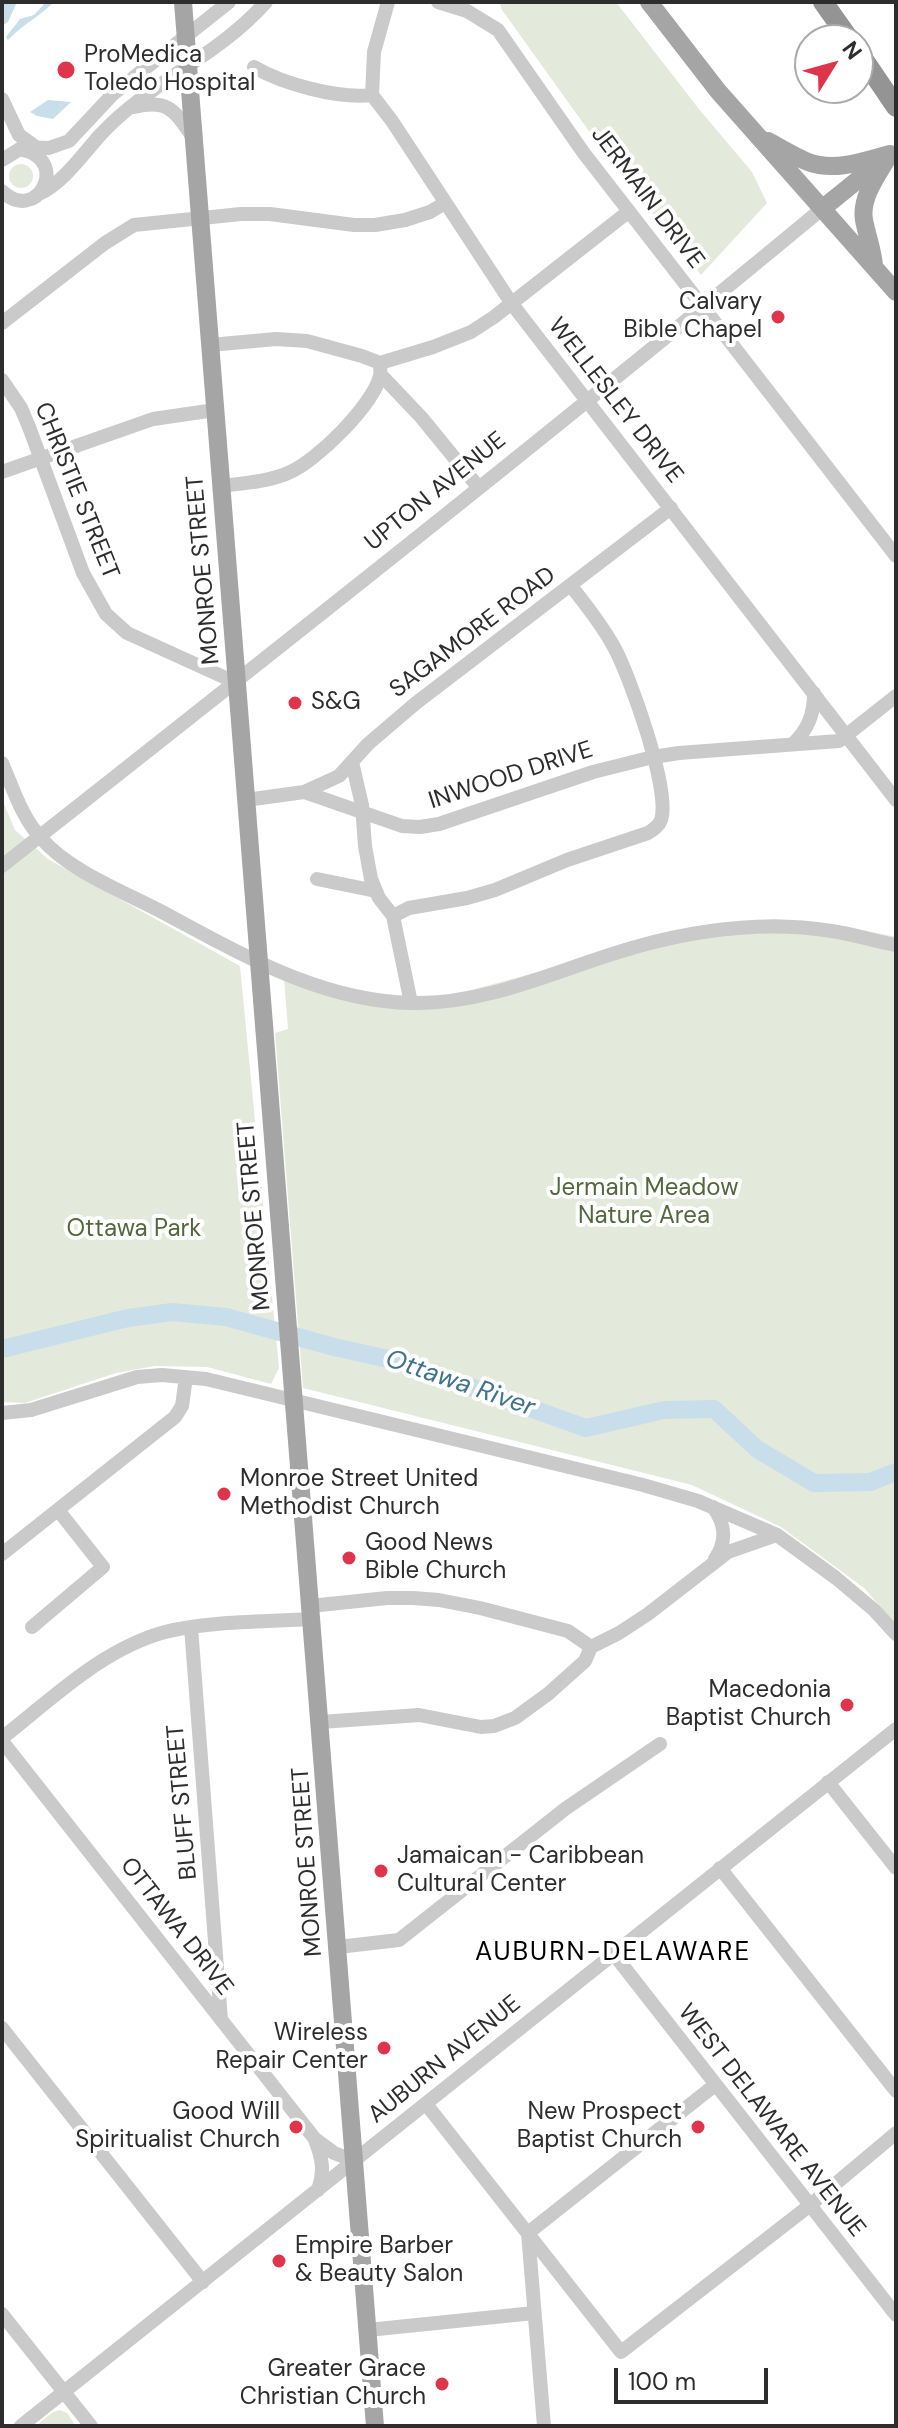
<!DOCTYPE html>
<html>
<head>
<meta charset="utf-8">
<style>
  body { margin:0 }
  #map { position:relative; width:898px; height:2428px; overflow:hidden; background:#fff; font-family:"DM Sans",sans-serif }
  canvas { display:block }
  .frame { position:absolute; inset:0; border:4px solid #2d2d2d; pointer-events:none }
  .north { position:absolute; left:794px; top:24px; width:80px; height:80px; box-sizing:border-box; background:#fff; border:2px solid #ababab; border-radius:50%; rotate:53deg; font-size:22px; font-weight:700; line-height:32px; text-align:center; color:#2d2d2d }
  .north::after { content:''; display:block; margin:auto; width:28px; height:36px; background:#de354c; clip-path:polygon(50% 0,100% 100%,50% 72%,0 100%) }
  .scale { position:absolute; left:614px; top:2368px; width:154px; height:36px; box-sizing:border-box; border:4px solid #2d2d2d; border-top:0; padding-left:10px; font-size:24px; line-height:28px; white-space:nowrap; color:#2d2d2d; -webkit-text-stroke:6px #fff; paint-order:stroke }
</style>
</head>
<body>
<div id="map">
<canvas width="898" height="2428"></canvas>
<div class="frame"></div>
<div class="north">N</div>
<div class="scale">100 m</div>
</div>
<script>
const ctx = document.querySelector('canvas').getContext('2d');
ctx.lineJoin = 'round';
function paint(path, color) {
  ctx.fillStyle = color;
  ctx.fill(path, 'evenodd');
}
function stroke(path, color, width, dash) {
  ctx.strokeStyle = color;
  ctx.lineWidth = width;
  ctx.lineCap = dash ? 'butt' : 'round';
  ctx.setLineDash(dash || []);
  ctx.stroke(path);
}
function label(font, color, halo, rows, align = 'center') {
  ctx.font = font + ' "DM Sans",sans-serif';
  ctx.lineWidth = 8;
  ctx.setLineDash([]);
  ctx.textBaseline = 'middle';
  ctx.strokeStyle = halo;
  ctx.fillStyle = color;
  for (const [text, x, y, turn = 0] of rows) {
    ctx.save();
    ctx.translate(x, y);
    ctx.rotate((+turn || 0) * Math.PI / 180);
    ctx.textAlign = isNaN(turn) ? turn : align;
    if (halo) ctx.strokeText(text, 0, 0);
    ctx.fillText(text, 0, 0);
    ctx.restore();
  }
}
const green = new Path2D(`
  M499,2H616L699,109L752,172L767,203L701,275L596,141L502,10Z
  M9 176a12 12 0 1 1 24 0a12 12 0 1 1-24 0Z
  M2,799L15,830L48,859L240,966L279,1368L271,1384L207,1367L155,1366L116,1373L25,1403L2,1402Z
  M775,919L833,924L896,937V1625L864,1588L781,1527L692,1485L303,1388L275,1033L288,1029L283,966C347,990 384,999 453,995L714,924Z
  M60,2410L67,2413L74,2423L71,2426H41L39,2423L53,2412Z`);
const water = new Path2D(`
  M2,2H17L8,22L2,26Z
  M46,2H54C40,16 22,25 8,40L6,37L20,19L34,15Z
  M48,100L71,102L53,119L37,116L30,112Z`);
const river = new Path2D(`
  M2,1349L128,1318L172,1312L226,1317L334,1347L397,1361L586,1428L664,1410L714,1409L757,1449L814,1483L870,1482L896,1472`);
const minor = new Path2D(`
  M388,2L374,52L372,95L392,121L512,304L896,800
  M438,2L467,11L498,30L583,152L896,556
  M254,67C283,84 338,99 372,95
  M2,99L19,135L37,148
  M134,107C168,99 174,110 192,136
  M2,160L23,147L49,148L69,141L113,94L229,2
  M2,191C36,225 71,161 23,150
  M39,194C63,183 83,154 101,134C151,81 217,57 266,2
  M2,323L105,243L134,225L241,214H270L354,225H375L405,220L430,212L445,203
  M210,345L276,339L307,341L362,356L380,363L433,347L471,332L494,317L628,212
  M381,375L421,417L479,488
  M2,380L21,408L29,427L83,573L106,614L127,633L237,683
  M2,472L153,419L215,410
  M221,486C244,483 267,482 288,473C316,462 373,405 380,376C381,374 380,365 380,363
  M793,744C808,729 814,715 814,693
  M352,762L362,805L365,846L371,879L379,898L393,916L411,1003
  M2,763C13,788 22,818 41,838C70,872 125,892 164,913C241,954 322,1002 412,1003C491,1005 565,966 639,946C701,929 767,921 831,931C853,934 874,941 896,945
  M304,792L339,776L368,744L416,703L671,508
  M246,800L304,792L402,826L420,827L439,824L593,772L653,757L679,753L839,741L896,696
  M2,866C277,649 553,432 823,208
  M317,879L376,891
  M393,916L409,908L467,898L495,890L567,860L648,833C653,830 659,826 661,820C671,791 630,676 614,647C602,625 587,606 571,586
  M2,1413L31,1410L137,1377L162,1375L206,1379L643,1485L698,1501L777,1535L836,1578L874,1610L896,1634
  M713,1507C726,1525 727,1541 715,1559
  M2,1554L175,1417L182,1406L186,1377
  M310,1606L387,1598H413L439,1600L480,1608L568,1631L591,1647
  M32,1627L103,1567L58,1510
  M191,1627L221,2020
  M321,1722L419,1715L481,1727L494,1726L515,1718L548,1694L585,1661L591,1647L619,1633L648,1614L728,1552L777,1535
  M2,1738C52,1699 102,1649 165,1632C207,1621 267,1622 311,1619
  M2,1741L315,2139L334,2153L355,2161
  M828,1782L896,1868
  M720,1868L896,2091
  M338,1947L399,1940L565,1809L660,1744
  M613,1953L896,2315
  M2,2028L203,2282
  M426,2104L621,2352L809,2206L896,2133
  M315,2140C322,2157 325,2172 318,2190
  M2,2314L91,2426
  M368,2330L534,2313
  M21,2426L896,1729
  M544,2426L528,2233L715,2085`);
const major = new Path2D(`
  M183,2L375,2426
  M649,2L718,91L896,292
  M768,141C781,148 794,156 808,162C835,172 864,161 890,154
  M823,208L880,162
  M874,266C873,250 867,236 864,220C860,197 879,173 890,154`);
const highway = new Path2D(`
  M823,2L850,40
  M858,51L896,107`);
const markers = [
  [66,70,10,"#de354c"],
  [778,317,8,"#de354c"],
  [295,703,8,"#de354c"],
  [224,1494,8,"#de354c"],
  [349,1558,8,"#de354c"],
  [847,1705,8,"#de354c"],
  [381,1871,8,"#de354c"],
  [384,2048,8,"#de354c"],
  [296,2127,8,"#de354c"],
  [698,2127,8,"#de354c"],
  [279,2261,8,"#de354c"],
  [442,2384,8,"#de354c"]
];
const poiNames = [
  ["ProMedica",84,56],
  ["Toledo Hospital",84,84],
  ["Calvary",762,303,"right"],
  ["Bible Chapel",762,331,"right"],
  ["S&G",311,703],
  ["Monroe Street United",240,1480],
  ["Methodist Church",240,1508],
  ["Good News",365,1544],
  ["Bible Church",365,1572],
  ["Macedonia",831,1691,"right"],
  ["Baptist Church",831,1719,"right"],
  ["Jamaican - Caribbean",397,1857],
  ["Cultural Center",397,1885],
  ["Wireless",368,2034,"right"],
  ["Repair Center",368,2062,"right"],
  ["Good Will",280,2113,"right"],
  ["Spiritualist Church",280,2141,"right"],
  ["New Prospect",682,2113,"right"],
  ["Baptist Church",682,2141,"right"],
  ["Empire Barber",295,2247],
  ["& Beauty Salon",295,2275],
  ["Greater Grace",426,2370,"right"],
  ["Christian Church",426,2398,"right"]
];
const streetNames = [
  ["JERMAIN DRIVE",647,198,53],
  ["WELLESLEY DRIVE",615,401,52],
  ["CHRISTIE STREET",76,491,68],
  ["UPTON AVENUE",436,492,-39],
  ["MONROE STREET",204,570,-95],
  ["SAGAMORE ROAD",473,633,-37],
  ["INWOOD DRIVE",511,776,-18],
  ["MONROE STREET",255,1216,-95],
  ["BLUFF STREET",183,1802,-95],
  ["MONROE STREET",308,1862,-94],
  ["OTTAWA DRIVE",176,1927,52],
  ["AUBURN AVENUE",445,2060,-39],
  ["WEST DELAWARE AVENUE",771,2121,52]
];
const parkNames = [
  ["Jermain Meadow",644,1189],
  ["Nature Area",644,1217],
  ["Ottawa Park",134,1230]
];
const waterNames = [
  ["Ottawa River",460,1384,19]
];
const neighbourhoodNames = [
  ["AUBURN-DELAWARE",613,1953]
];
paint(green, '#e4eadb');
paint(water, '#c8deea');
stroke(river, '#c8deea', 18);
stroke(minor, '#cacaca', 14);
stroke(major, '#a5a5a5', 18);
stroke(highway, '#949494', 20);
for (const [x, y, r, color] of markers) {
  const dot = new Path2D();
  dot.arc(x, y, r, 0, 2 * Math.PI);
  ctx.fillStyle = color;
  ctx.fill(dot);
  stroke(dot, '#fff', 3);
}
label('24px', '#2d2d2d', '#fff', poiNames, 'left');
label('24px', '#2d2d2d', '#fff', streetNames);
label('24px', '#53673c', '#fff', parkNames);
label('italic 26px', '#3f728c', '#fff', waterNames);
ctx.letterSpacing = '2px';
label('26px', '#000', '#fff', neighbourhoodNames);
ctx.letterSpacing = '0px';
</script>
</body>
</html>
